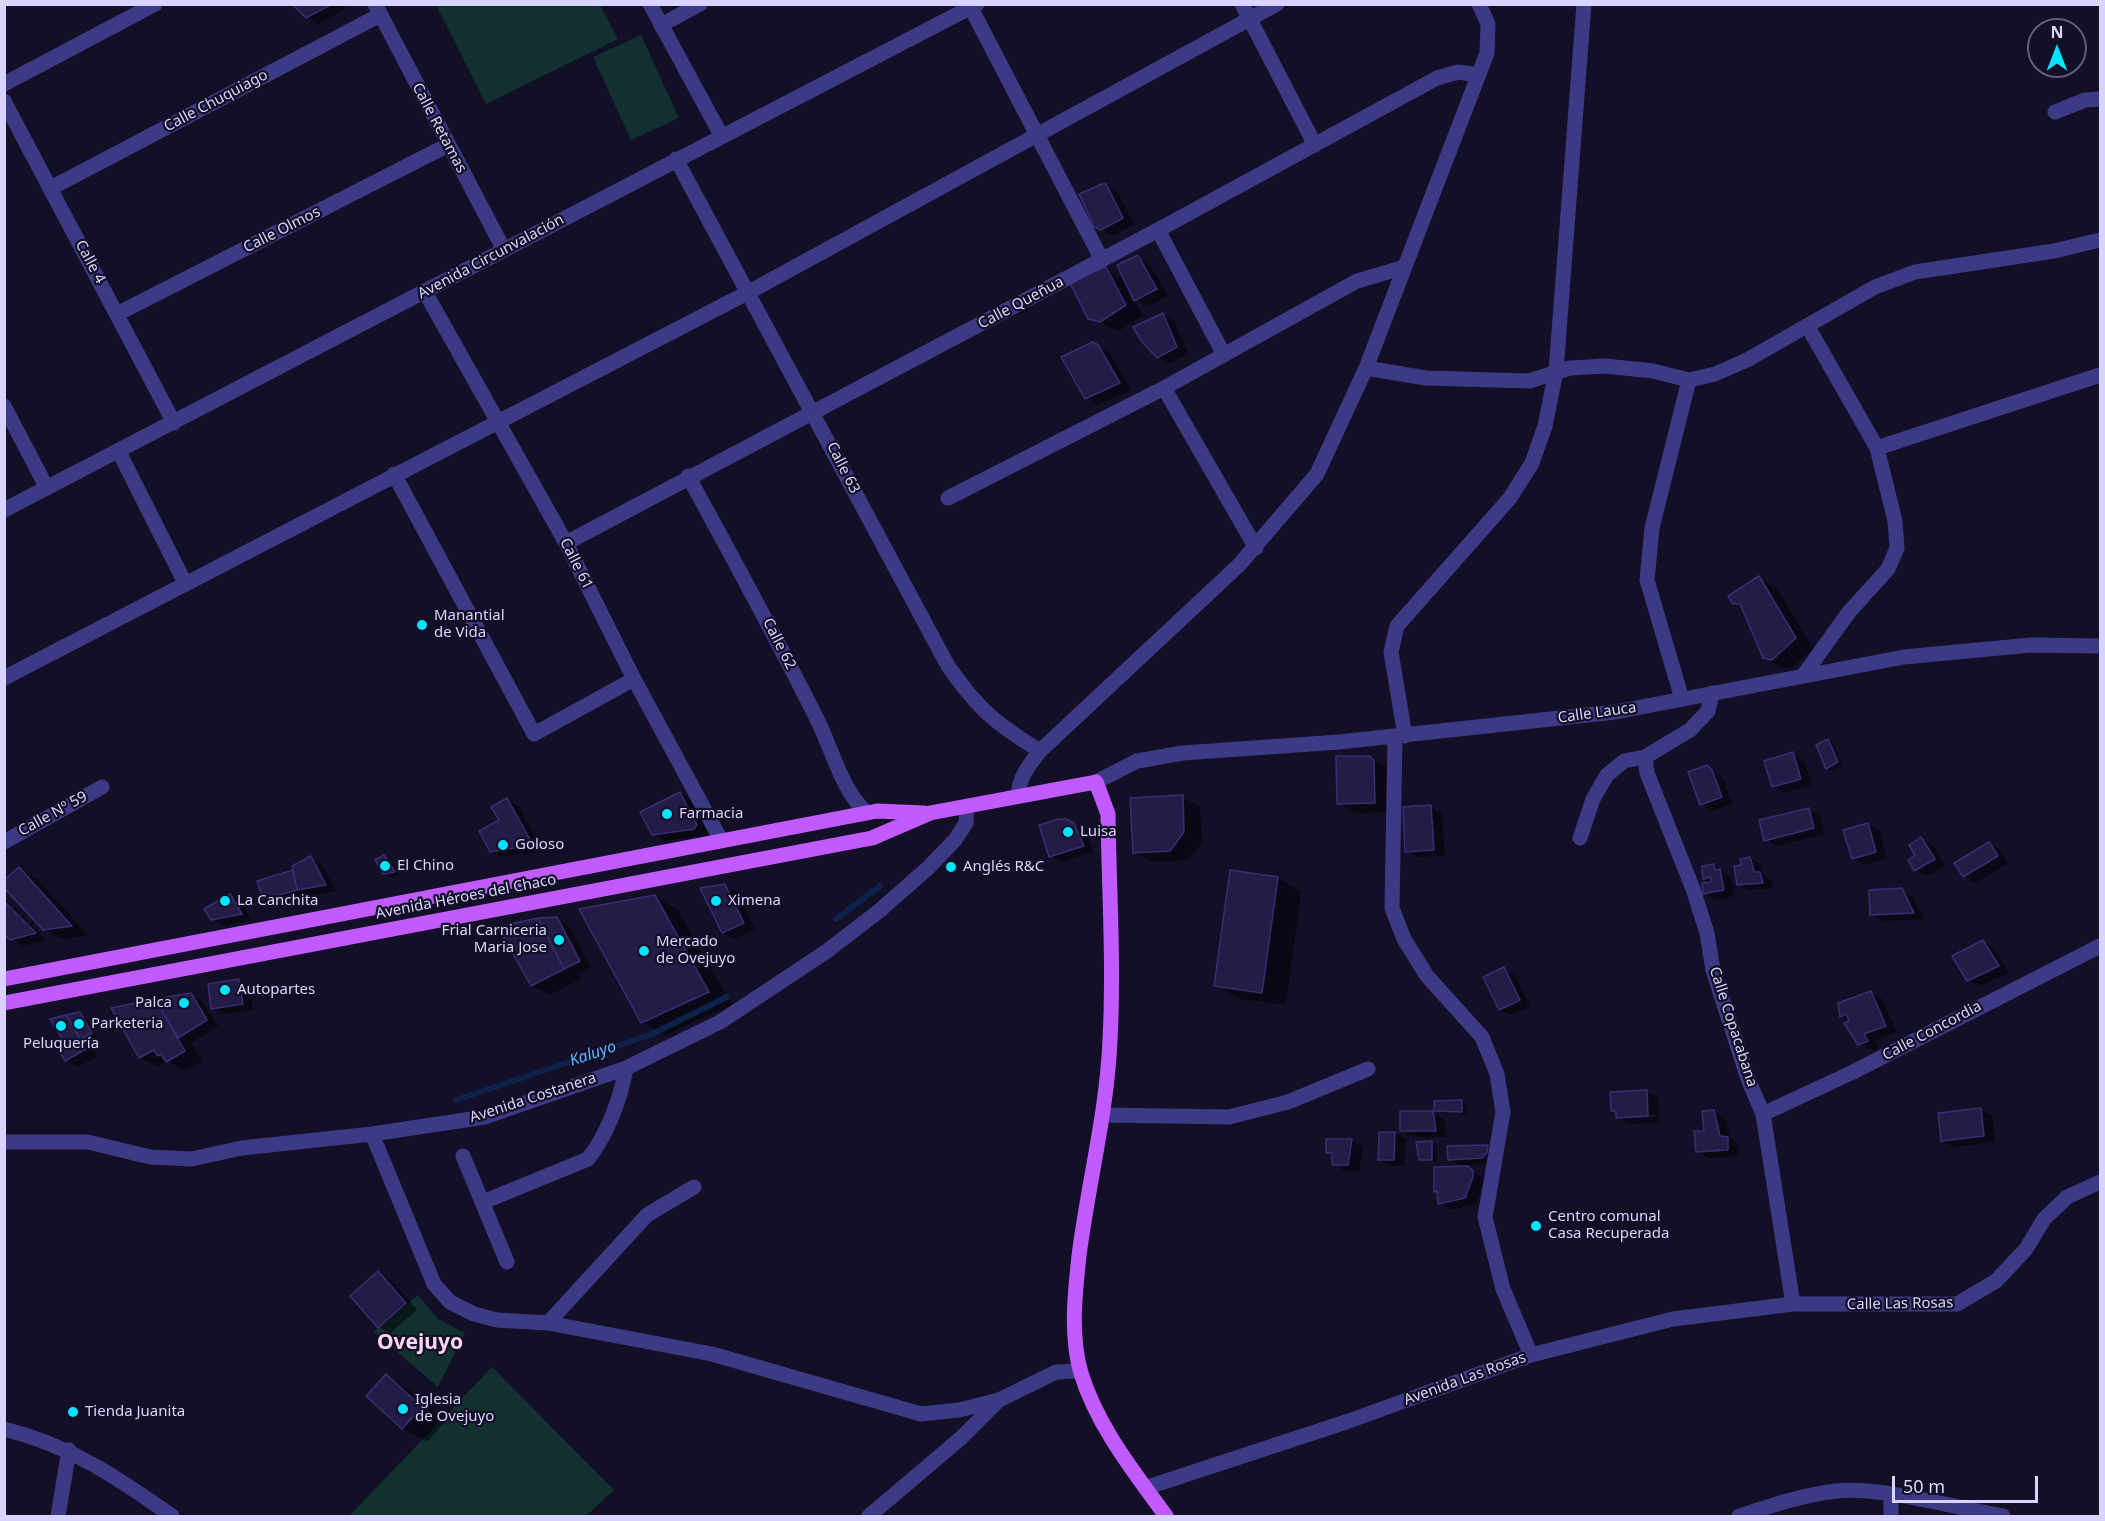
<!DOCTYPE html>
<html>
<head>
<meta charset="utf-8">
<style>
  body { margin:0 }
  #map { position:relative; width:2105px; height:1521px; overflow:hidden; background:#130f26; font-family:"Noto Sans",sans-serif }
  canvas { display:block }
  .frame { position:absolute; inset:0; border:6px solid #d9d4ff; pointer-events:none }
  .north { position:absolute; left:2027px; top:18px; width:60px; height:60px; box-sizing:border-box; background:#130f26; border:2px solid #625e7d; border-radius:50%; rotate:0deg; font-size:16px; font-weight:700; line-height:24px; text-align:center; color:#d9d4ff }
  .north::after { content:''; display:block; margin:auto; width:21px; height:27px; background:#00e5ff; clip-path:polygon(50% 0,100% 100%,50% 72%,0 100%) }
  .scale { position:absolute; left:1892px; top:1476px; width:146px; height:27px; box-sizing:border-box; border:3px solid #d9d4ff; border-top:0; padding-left:8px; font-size:18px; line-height:21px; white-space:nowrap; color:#d9d4ff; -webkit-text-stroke:4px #130f26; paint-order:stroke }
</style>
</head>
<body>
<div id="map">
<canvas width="2105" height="1521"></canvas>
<div class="frame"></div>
<div class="north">N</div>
<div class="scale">50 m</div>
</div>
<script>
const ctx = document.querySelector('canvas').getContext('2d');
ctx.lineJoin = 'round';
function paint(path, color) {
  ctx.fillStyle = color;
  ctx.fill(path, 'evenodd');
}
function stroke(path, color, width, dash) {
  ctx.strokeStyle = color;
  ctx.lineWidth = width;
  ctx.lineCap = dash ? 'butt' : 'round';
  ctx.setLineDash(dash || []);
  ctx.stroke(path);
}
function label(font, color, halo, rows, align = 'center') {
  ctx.font = font + ' "Noto Sans",sans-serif';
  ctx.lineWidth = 4.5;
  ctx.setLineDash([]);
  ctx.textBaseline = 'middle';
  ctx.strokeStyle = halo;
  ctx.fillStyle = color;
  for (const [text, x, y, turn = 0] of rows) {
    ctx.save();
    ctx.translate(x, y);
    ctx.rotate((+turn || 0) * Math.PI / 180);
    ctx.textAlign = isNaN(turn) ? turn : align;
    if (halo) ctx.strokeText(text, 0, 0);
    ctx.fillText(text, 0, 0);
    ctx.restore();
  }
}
const green = new Path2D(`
  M436,5H600L618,39L486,104Z
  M641,35L679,118L631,140L593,57Z
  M418,1295L438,1319L465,1333L438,1387L374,1332Z
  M492,1367L614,1490L586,1516H349Z`);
const shadow = new Path2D(`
  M294,4H342L345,9L318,24Z
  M1106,186L1118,193L1134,224L1113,236L1096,226Z
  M1138,257L1149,264L1168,295L1147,307L1134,299L1143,315L1119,331L1090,318L1106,269L1126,280Z
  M1163,314L1174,321L1188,353L1169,364L1158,357Z
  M1093,344L1110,353L1131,390L1097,405L1086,398Z
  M1759,578L1777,588L1813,649L1790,669L1782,668L1764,657L1743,609L1734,603Z
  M1828,741L1834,744L1842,765L1832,771L1827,768Z
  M1793,754L1804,761L1812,785L1785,793L1773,786Z
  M1370,757L1388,768L1393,812L1356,813L1338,803Z
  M1707,767L1723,778L1732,804L1712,811L1701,804Z
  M680,793L691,800L707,832L706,835L665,841L653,834Z
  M1182,797L1200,807L1202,843L1187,860L1152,862L1134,852Z
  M507,800L519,806L543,851L503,857L491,851Z
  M1431,807L1442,813L1445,856L1418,857L1406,851Z
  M1809,809L1820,816L1825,834L1777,846L1766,840Z
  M1066,820L1086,832L1094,852L1062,862L1050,856Z
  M1868,825L1880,831L1887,858L1864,865L1853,858Z
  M1921,839L1933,845L1945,866L1927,876L1916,870Z
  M1989,844L2000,850L2008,863L1975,883L1964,876Z
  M384,857L389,860L399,875L390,877L384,873Z
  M311,858L322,865L336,891L276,905L264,898Z
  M1750,858L1761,865L1764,876L1771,880L1773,888L1750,890L1738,884L1742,866ZM1753,861L1757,879L1752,869Z
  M1714,865L1731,878L1735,896L1716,900L1704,893L1713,883L1705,878Z
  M19,869L37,879L88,935L62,939L44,929Z
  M1277,878L1301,892L1286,1005L1240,999L1216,985Z
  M725,885L737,892L755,929L735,939L723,932Z
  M1901,890L1913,897L1924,919L1883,921L1871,914Z
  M230,896L241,902L252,920L224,926L212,919Z
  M655,896L678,910L732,1005L665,1035L642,1022Z
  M4,898L46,940L23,946L11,939L4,932Z
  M557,919L569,926L591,967L578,974L581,979L550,995L532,985Z
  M1983,942L1994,949L2009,973L1979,986L1968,980Z
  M1504,969L1515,975L1530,1006L1511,1015L1500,1009Z
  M238,981L250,988L253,1010L224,1014L213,1008Z
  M1871,992L1882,999L1897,1032L1875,1040L1878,1048L1871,1050L1860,1044L1851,1022L1841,1016Z
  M190,994L202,1001L218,1026L191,1043L202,1061L185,1071L168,1061L158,1067L140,1057L155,1000Z
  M80,1014L85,1017L96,1036L88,1041L97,1056L78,1067L66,1060L65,1041Z
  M1646,1091L1658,1098L1659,1122L1629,1124L1618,1117L1617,1113L1613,1110ZM1656,1114V1117L1627,1119L1624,1116Z
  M1461,1102L1467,1105V1114L1441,1113L1435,1110Z
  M1981,1110L1992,1116L1995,1142L1954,1147L1942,1141Z
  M1714,1111L1725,1118L1730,1137L1739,1145V1156L1709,1158L1697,1151Z
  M1433,1112L1444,1119L1447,1137H1413L1401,1131Z
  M1381,1133H1395L1406,1140L1405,1166H1390L1379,1160Z
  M1352,1141L1363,1147L1359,1171H1345L1334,1164V1156L1328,1152Z
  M1417,1143H1431L1436,1146L1437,1162L1420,1159Z
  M1487,1146L1499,1153L1494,1164L1464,1165L1484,1179L1477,1204L1451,1210L1440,1203L1439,1193L1435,1191L1464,1167L1449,1159Z
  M378,1273L390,1279L417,1310L390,1333L379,1327Z
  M386,1376L410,1390L445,1422L427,1442L403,1428L368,1396Z`);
const stream = new Path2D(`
  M836,919L880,886
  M456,1100L650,1035L727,997`);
const building = new Path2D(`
  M292,4H332L306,18Z
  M1102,184H1106L1123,218L1101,230L1094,227L1079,194Z
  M1138,255L1157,289L1134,301L1117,265Z
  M1106,267L1126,305L1100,322L1088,319L1069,281Z
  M1163,313L1177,347L1157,358L1142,342L1133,327Z
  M1093,342L1098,345L1120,383L1085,399L1061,357Z
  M1759,576L1796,638L1772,660L1763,658L1740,604H1733L1728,596Z
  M1828,739L1838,762L1826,769L1816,745Z
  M1793,752L1801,779L1772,787L1764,761Z
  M1336,756H1370L1374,761L1375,803L1337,804Z
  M1707,765L1712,770L1722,797L1700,805L1688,772Z
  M680,792L697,825L694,829L652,835L640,812Z
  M1183,795L1184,832L1170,851L1133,853L1130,798Z
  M507,798L533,845L490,852L479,831L499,820L491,807Z
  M1431,805L1434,850L1405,852L1403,807Z
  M1809,808L1814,828L1764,841L1759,820Z
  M1059,819H1066L1074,823L1084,846L1049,857L1039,825Z
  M1868,823L1876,852L1852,859L1843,830Z
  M1921,837L1935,859L1914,871L1908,860L1915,855L1909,845Z
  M1989,842L1998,856L1963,877L1954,863Z
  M384,855L395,872L383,874L375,860Z
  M311,856L326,885L297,890L292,866Z
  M1750,857L1754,872H1760L1763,883L1737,885L1734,866L1741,865L1740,859Z
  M1714,864L1715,870L1720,869L1724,890L1703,894L1702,883L1711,882V877L1703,879L1702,866Z
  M19,867L72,926L43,930L4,888V880Z
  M293,870L297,890L263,899L257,881Z
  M1230,870L1278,877L1262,993L1214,986Z
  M725,884L744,923L722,933L700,888Z
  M1902,888L1914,913L1870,915L1869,890Z
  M230,894L242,914L211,920L204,909Z
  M655,895L709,992L641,1023L579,909Z
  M4,901L36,933L10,940L4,934Z
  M557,917L580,961L564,969L538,918Z
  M538,918L564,969L531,986L498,927Z
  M1983,940L1999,966L1967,981L1952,956Z
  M1504,967L1520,1000L1499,1010L1483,977Z
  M239,979L243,1004L211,1009L208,984Z
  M1871,991L1886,1026L1864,1034L1868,1041L1858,1045L1844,1023L1849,1021L1846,1014L1840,1017L1838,1003Z
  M191,993L207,1020L178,1038L155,999Z
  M155,999L185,1051L166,1062L161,1054L157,1056L154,1050L139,1058L111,1008Z
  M80,1012L92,1033L80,1039L66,1015Z
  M66,1015L86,1049L65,1061L55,1044L63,1040L50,1019Z
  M1647,1090L1648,1116L1616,1118V1111H1611L1610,1092Z
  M1462,1100V1112L1434,1111V1101Z
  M1981,1108L1984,1136L1941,1141L1938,1113Z
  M1714,1110L1720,1136L1728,1137V1150L1696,1152L1694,1131H1704L1702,1111Z
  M1400,1111H1433L1436,1131H1400Z
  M1379,1132H1395L1394,1160H1378Z
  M1326,1139H1352L1348,1165H1332V1153H1326Z
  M1432,1141V1160H1419L1416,1142Z
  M1488,1145L1487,1153L1482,1158L1448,1160L1447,1146Z
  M1468,1166L1473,1171V1177L1465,1198L1438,1204L1437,1191L1434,1192V1167Z
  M378,1271L406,1303L378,1328L350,1296Z
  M386,1374L422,1407L402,1429L366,1396Z`);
const minor = new Path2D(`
  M375,4L504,250
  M650,4L721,135
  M1242,4L1315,145
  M971,8L1102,260
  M661,25L700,4
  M4,84L155,4
  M4,101L174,423
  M2055,112L2085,100L2100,99
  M676,159L948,666C979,710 995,723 1040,751
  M51,188L380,15
  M1158,230L1223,353
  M425,292L566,543L634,679L721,840
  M117,314L448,145
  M1366,368L1426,378L1529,381L1570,368L1605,366L1653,371L1689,380L1715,374L1747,360L1875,287L1915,272L2054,251L2100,240
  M1164,388L1256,548
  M4,406L47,488
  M1877,448L2100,375
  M119,452L185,583
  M394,474L534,734L634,679
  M688,476C732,556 775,636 816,717C832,748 841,790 867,813
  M948,498L1164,388L1357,281L1405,267
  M4,510L977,4
  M566,543L1158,230L1437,78L1458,72L1479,75
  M1803,676L1849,612L1888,569L1897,548L1895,521L1877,448L1808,327
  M4,678L749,292L1277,4
  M1682,699L1647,580L1652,528L1689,380
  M1405,736L1391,652L1397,626L1510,498L1532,463L1545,426L1556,371L1584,4
  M1395,737L1392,908L1404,939L1427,976L1482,1037L1497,1074L1503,1112L1485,1217L1503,1289L1531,1355
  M1645,757L1647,773L1693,889L1707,933L1713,970L1748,1079L1763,1114L1793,1304
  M1096,782L1137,761L1183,753L1339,742L1615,712L1904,657L2031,645L2100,646
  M1018,796C1019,777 1029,765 1040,751L1239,565L1317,474L1366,368L1487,53L1488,24L1479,4
  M1580,838L1593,799L1607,775L1624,761L1645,757L1690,730L1708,711L1712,693
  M4,842L102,787
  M1763,1114L1853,1072L2100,946
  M1103,1115L1229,1117L1288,1102L1368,1069
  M372,1134L434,1284L450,1302L474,1314L497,1320L548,1323L712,1354L921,1414L959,1410L999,1400L1056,1372L1080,1371
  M4,1142H88L150,1157L191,1159L242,1148L372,1134L485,1117L626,1068L720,1022L827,951L879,911L928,868L955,840L966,823L967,806
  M463,1156L507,1262
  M483,1202L588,1159C607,1135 621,1098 626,1068
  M548,1323L647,1215L694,1187
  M4,1429C70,1445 118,1478 172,1516
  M1145,1488L1346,1422L1531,1355L1673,1319L1793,1304H1957L1996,1281L2026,1249L2044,1219L2067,1197L2100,1182
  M1891,1495V1516
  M58,1516L69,1450
  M869,1516L961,1438L998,1401
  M1739,1516C1770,1506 1802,1495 1836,1491C1880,1486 1957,1508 2003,1516`);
const major = new Path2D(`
  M4,979L877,811L924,813
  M4,1003L872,838L930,813L1096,782L1108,814C1109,889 1114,965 1110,1040C1107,1113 1088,1184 1079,1256C1075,1293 1070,1336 1081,1373C1097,1426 1134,1472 1166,1516`);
const markers = [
  [422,625,6,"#00e5ff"],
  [667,814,6,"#00e5ff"],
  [1068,832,6,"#00e5ff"],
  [503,845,6,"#00e5ff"],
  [385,866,6,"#00e5ff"],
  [951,867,6,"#00e5ff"],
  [225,901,6,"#00e5ff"],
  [716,901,6,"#00e5ff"],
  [559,940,6,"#00e5ff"],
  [644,951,6,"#00e5ff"],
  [225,990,6,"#00e5ff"],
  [184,1003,6,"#00e5ff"],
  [79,1024,6,"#00e5ff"],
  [61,1026,6,"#00e5ff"],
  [1536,1226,6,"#00e5ff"],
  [403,1409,6,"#00e5ff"],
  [73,1412,6,"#00e5ff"]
];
const streetNames = [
  ["Calle Chuquiago",216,101,-28],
  ["Calle Retamas",439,128,62],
  ["Calle Olmos",282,230,-27],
  ["Avenida Circunvalación",491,257,-28],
  ["Calle 4",90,262,62],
  ["Calle Queñua",1021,303,-28],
  ["Calle 63",843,468,63],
  ["Calle 61",576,564,63],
  ["Calle 62",779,644,63],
  ["Calle Lauca",1597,713,-8],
  ["Calle Nº 59",53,814,-29],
  ["Avenida Héroes del Chaco",466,897,-11],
  ["Calle Copacabana",1733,1027,72],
  ["Calle Concordia",1932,1031,-28],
  ["Avenida Costanera",533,1098,-18],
  ["Calle Las Rosas",1900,1304,-1],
  ["Avenida Las Rosas",1465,1379,-20]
];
const poiNames = [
  ["Manantial",434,616],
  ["de Vida",434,633],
  ["Farmacia",679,814],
  ["Luisa",1080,832],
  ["Goloso",515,845],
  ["El Chino",397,866],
  ["Anglés R&C",963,867],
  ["La Canchita",237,901],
  ["Ximena",728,901],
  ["Frial Carniceria",547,931,"right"],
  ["Maria Jose",547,948,"right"],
  ["Mercado",656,942],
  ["de Ovejuyo",656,959],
  ["Autopartes",237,990],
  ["Palca",172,1003,"right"],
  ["Parketeria",91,1024],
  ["Peluquería",61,1044,"center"],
  ["Centro comunal",1548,1217],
  ["Casa Recuperada",1548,1234],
  ["Iglesia",415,1400],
  ["de Ovejuyo",415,1417],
  ["Tienda Juanita",85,1412]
];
const waterNames = [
  ["Kaluyo",593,1054,-19]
];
const districtNames = [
  ["Ovejuyo",420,1343]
];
paint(green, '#12302f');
paint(shadow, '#0007');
stroke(stream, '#0c2248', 6);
paint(building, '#241b47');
stroke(building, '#3b2d73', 1.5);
stroke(minor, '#3d3a85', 15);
stroke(major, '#c25bff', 15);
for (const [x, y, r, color] of markers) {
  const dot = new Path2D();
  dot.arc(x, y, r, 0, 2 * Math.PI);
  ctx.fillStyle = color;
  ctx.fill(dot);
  stroke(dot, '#130f26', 2);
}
label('15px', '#d9d4ff', '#130f26', streetNames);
label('15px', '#d9d4ff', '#130f26', poiNames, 'left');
label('italic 16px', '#62b6ff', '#130f26', waterNames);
label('bold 21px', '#ffd6f0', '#130f26', districtNames);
</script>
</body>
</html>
